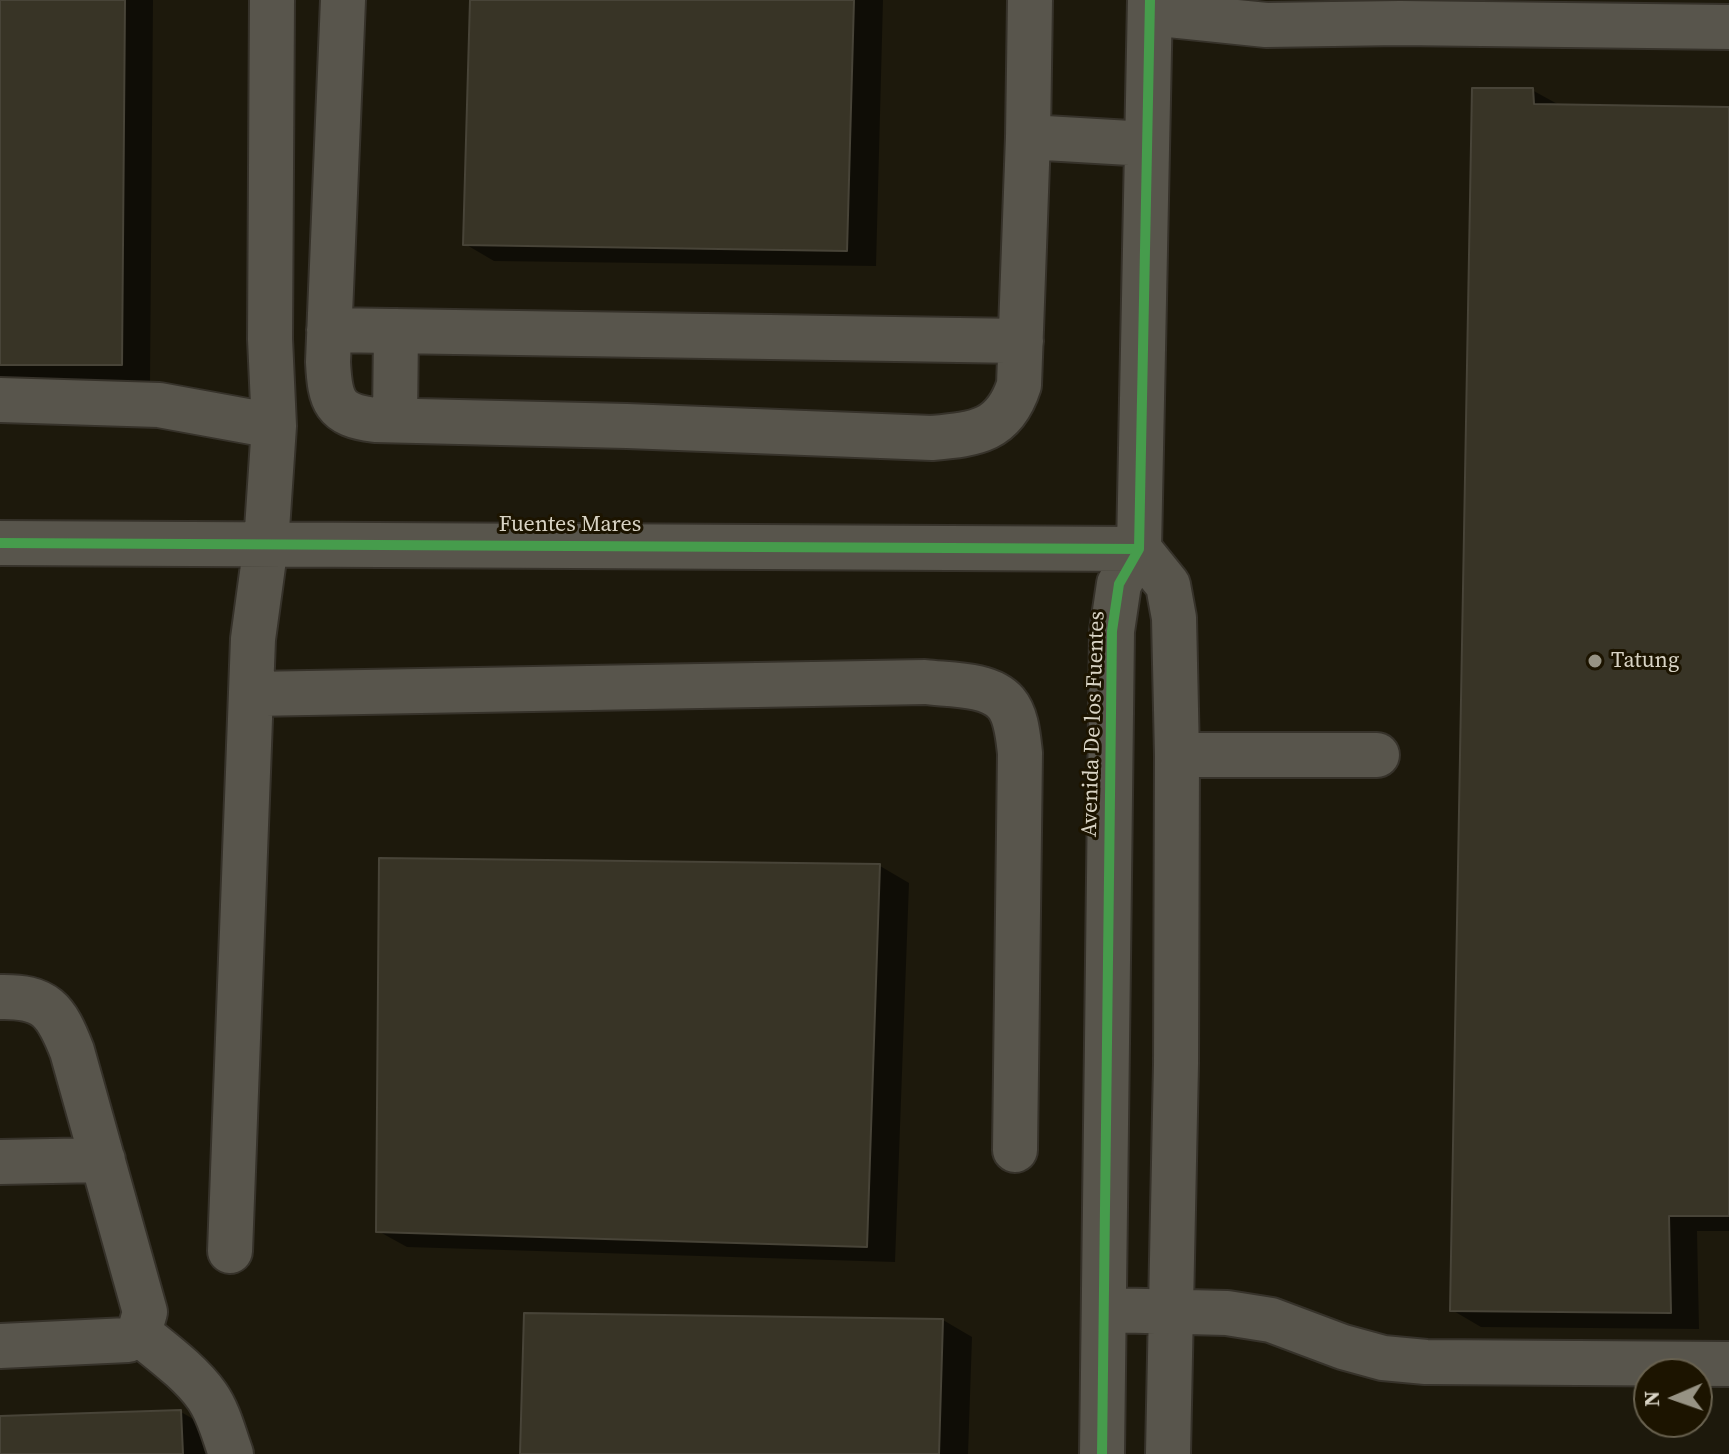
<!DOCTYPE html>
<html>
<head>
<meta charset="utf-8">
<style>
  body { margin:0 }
  #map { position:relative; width:1729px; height:1454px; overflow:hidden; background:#1d190c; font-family:"Source Serif 4",serif }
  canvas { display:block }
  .north { position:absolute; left:1633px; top:1358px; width:80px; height:80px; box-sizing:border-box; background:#1c1400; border:2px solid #68614f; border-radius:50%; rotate:268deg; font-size:22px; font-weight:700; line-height:32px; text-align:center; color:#d9d4c5 }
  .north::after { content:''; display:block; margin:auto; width:28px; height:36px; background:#979384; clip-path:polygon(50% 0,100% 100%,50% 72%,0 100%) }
</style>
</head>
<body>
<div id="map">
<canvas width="1729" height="1454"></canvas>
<div class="north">N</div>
</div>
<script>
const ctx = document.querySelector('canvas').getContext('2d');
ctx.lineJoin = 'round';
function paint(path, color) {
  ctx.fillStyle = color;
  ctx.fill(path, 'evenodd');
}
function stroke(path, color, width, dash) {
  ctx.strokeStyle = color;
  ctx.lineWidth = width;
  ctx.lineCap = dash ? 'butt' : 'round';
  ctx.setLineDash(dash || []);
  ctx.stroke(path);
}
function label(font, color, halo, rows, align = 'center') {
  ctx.font = font + ' "Source Serif 4",serif';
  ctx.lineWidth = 6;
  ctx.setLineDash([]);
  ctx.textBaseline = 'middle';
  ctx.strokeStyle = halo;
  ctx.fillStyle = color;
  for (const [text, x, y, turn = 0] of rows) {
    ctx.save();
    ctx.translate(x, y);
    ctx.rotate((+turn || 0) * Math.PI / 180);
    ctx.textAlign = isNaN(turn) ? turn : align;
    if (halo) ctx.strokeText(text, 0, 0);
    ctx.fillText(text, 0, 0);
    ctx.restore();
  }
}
const shadow = new Path2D(`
  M0,0H153L150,381L0,380Z
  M472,0H883L876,266L494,261L465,244Z
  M1532,90L1561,106L1729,109V1231H1697L1699,1329L1481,1327L1452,1310Z
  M880,866L909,883L895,1262L407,1247L378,1231Z
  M943,1320L972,1337L968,1454H522Z
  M181,1412L219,1434V1454H0V1418Z`);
const building = new Path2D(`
  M0,0H125L122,365H0Z
  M470,0H854L847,251L463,245Z
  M1472,88H1533L1534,104L1729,107V1216H1669L1671,1313L1450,1311Z
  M379,858L880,864L867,1247L376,1232Z
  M524,1313L943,1319L939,1454H520Z
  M181,1410L183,1454H0V1416Z`);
const minor = new Path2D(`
  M272,0L270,339L274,426
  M343,0L328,362C330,401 334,415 375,420L627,426L932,438C977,434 1004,431 1019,385L1028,137L1030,0
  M1150,13L1266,25L1400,23L1729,27
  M1028,137L1147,144
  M329,330L1021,341
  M0,400L159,405L274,426L266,544L253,639L230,1251
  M395,420L396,331
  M0,543L1139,549
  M1139,549L1168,585L1174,618L1177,755L1176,1064L1168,1454
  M252,694L925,682C949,685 989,683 1006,703C1017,716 1018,737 1020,753L1015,1150
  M1177,755H1377
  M0,997C46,996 56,1010 72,1051L145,1312L139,1333L128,1340L0,1346
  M0,1162L103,1160
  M1105,1310L1227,1313L1271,1320L1343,1347L1383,1358L1426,1362L1729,1364
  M139,1333C162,1352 190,1372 207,1396C219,1413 224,1435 231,1454
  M1102,1454L1112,631L1119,584L1139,549L1150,0`);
const cycleway = new Path2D(`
  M0,543L1139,549
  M1102,1454L1112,631L1119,584L1139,549L1150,0`);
const markers = [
  [1595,661,8,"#979384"]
];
const streetNames = [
  ["Fuentes Mares",570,525],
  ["Avenida De los Fuentes",1094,724,-88]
];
const poiNames = [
  ["Tatung",1611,661]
];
paint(shadow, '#0007');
paint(building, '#383426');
stroke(building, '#484438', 2);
stroke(minor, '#36322a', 48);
stroke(minor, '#58554c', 44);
stroke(cycleway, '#469c4c', 10);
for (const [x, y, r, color] of markers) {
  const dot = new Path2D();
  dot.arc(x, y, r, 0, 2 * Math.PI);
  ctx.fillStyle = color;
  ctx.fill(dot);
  stroke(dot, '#1c1400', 3);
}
label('22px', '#d9d4c5', '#1c1400', streetNames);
label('22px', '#d9d4c5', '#1c1400', poiNames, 'left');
</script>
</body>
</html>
